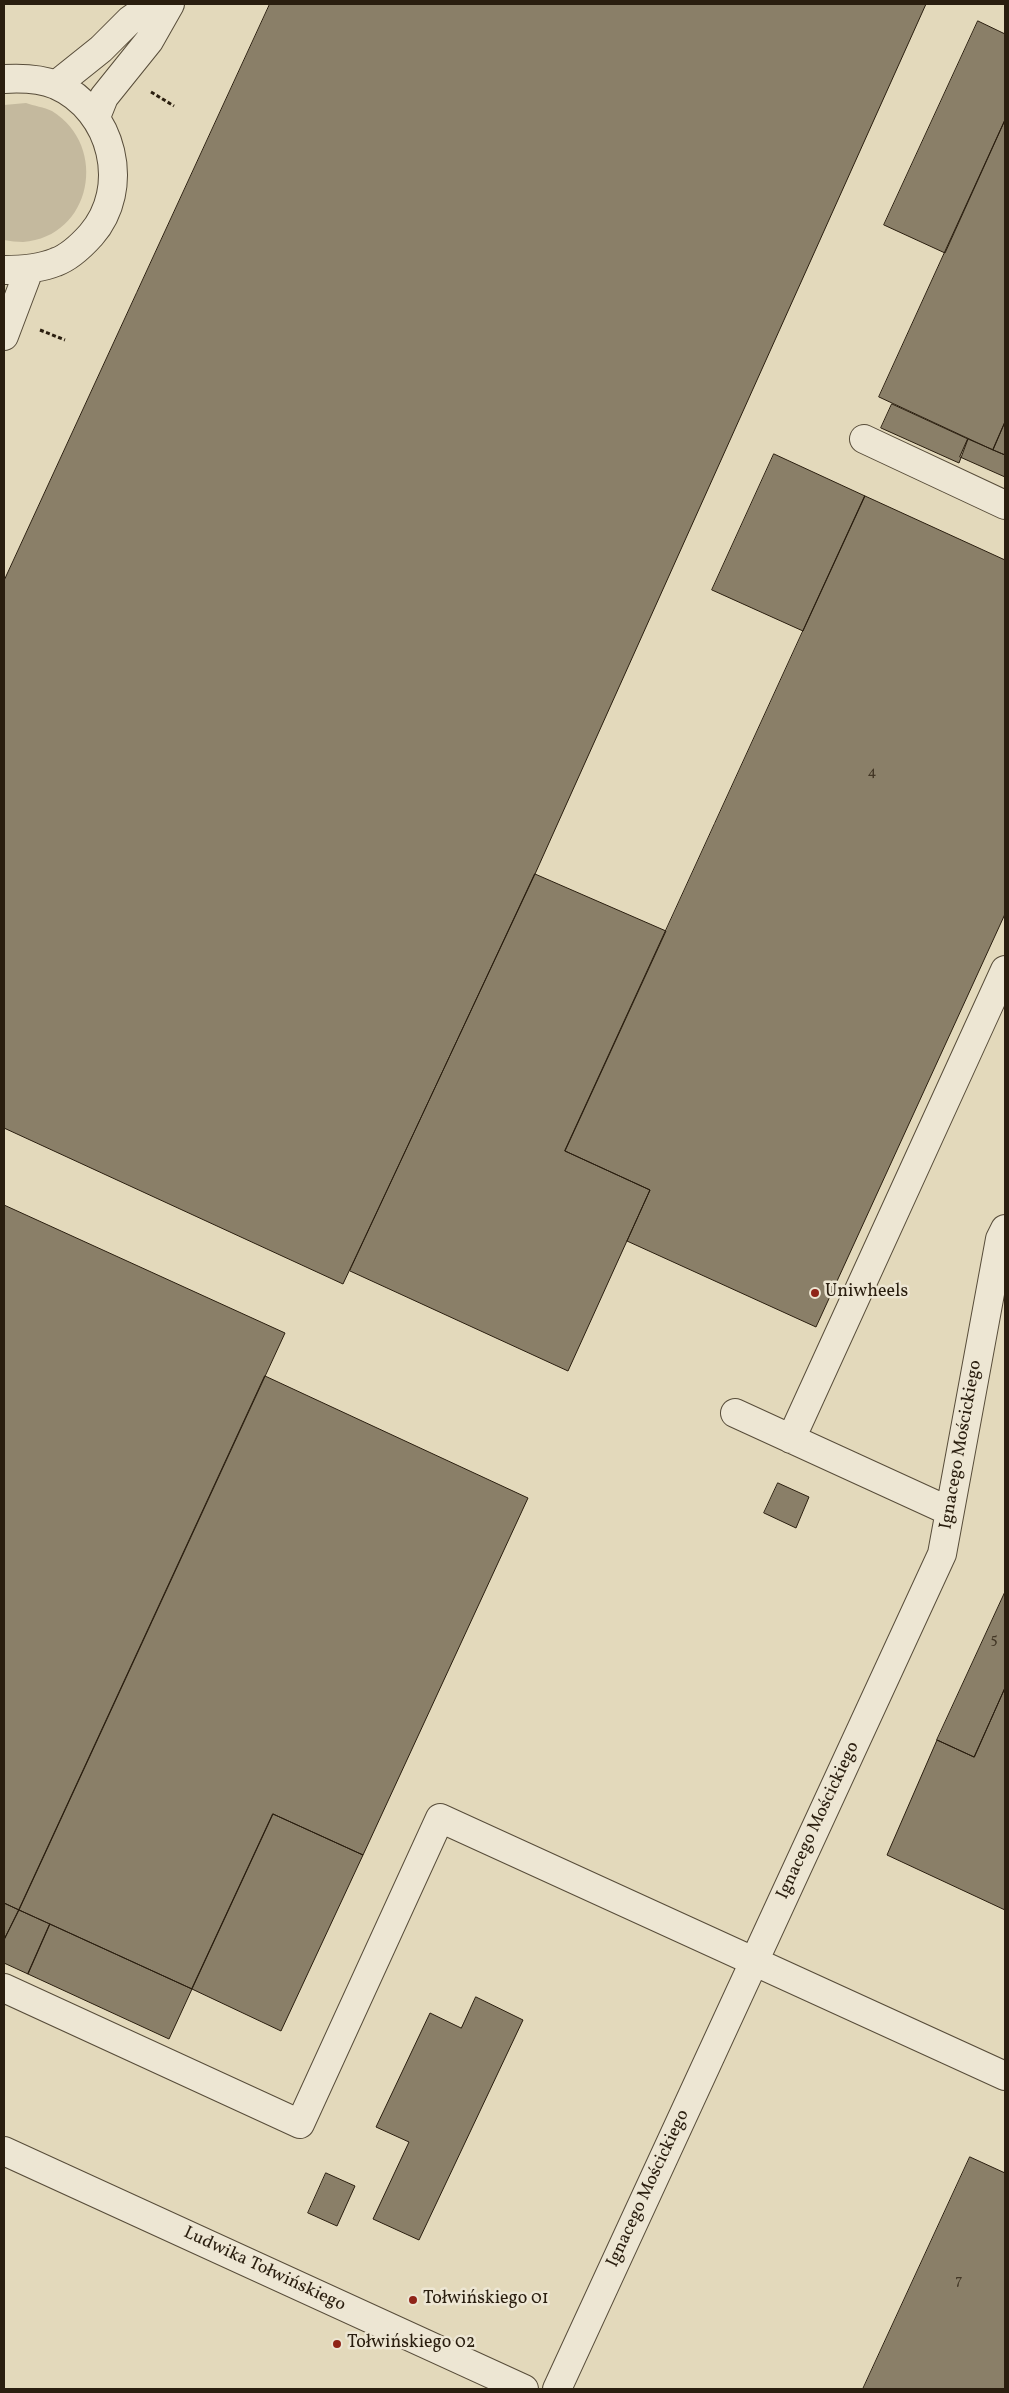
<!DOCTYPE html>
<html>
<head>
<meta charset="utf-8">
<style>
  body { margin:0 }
  #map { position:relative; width:1009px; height:2393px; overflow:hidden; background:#e3d9bb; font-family:Vollkorn,serif }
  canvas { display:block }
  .frame { position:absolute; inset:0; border:5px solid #2a1e0f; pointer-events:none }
</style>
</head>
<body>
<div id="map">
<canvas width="1009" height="2393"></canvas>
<div class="frame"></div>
</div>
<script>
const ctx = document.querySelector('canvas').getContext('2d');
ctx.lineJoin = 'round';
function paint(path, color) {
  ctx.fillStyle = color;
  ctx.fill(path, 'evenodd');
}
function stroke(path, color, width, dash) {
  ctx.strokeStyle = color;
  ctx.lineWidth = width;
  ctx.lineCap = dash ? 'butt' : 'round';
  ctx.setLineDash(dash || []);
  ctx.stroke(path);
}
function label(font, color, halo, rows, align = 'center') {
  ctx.font = font + ' Vollkorn,serif';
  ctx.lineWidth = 5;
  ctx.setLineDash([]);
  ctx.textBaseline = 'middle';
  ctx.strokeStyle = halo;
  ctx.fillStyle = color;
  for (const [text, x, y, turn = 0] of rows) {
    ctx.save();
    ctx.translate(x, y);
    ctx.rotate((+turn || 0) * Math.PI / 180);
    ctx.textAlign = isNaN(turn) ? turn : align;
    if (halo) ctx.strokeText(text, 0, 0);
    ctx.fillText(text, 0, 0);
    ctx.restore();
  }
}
const green = new Path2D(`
  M26,103C34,106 44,107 52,111C109,146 92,237 23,242C17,242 10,241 4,240V105Z`);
const building = new Path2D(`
  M270,4H926L535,874L343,1284L4,1128V581Z
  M978,21L1005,34V120L945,253L884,225Z
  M1005,120V422L993,450L879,397Z
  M892,404L968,439L959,463L881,428Z
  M1005,422V455L993,450Z
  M968,439L1005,455V477L960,457Z
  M774,454L865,496L803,631L712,590Z
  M865,496L1005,560V914L816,1327L627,1241L650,1190L565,1151Z
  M535,874L666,931L565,1151L650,1190L568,1371L350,1271Z
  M4,1205L285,1333L19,1910L4,1903Z
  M265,1376L528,1498L363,1855L273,1814L192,1989L19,1910Z
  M778,1483L809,1497L796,1528L764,1513Z
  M1005,1592V1688L974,1757L937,1740Z
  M1005,1688V1910L887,1855L937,1740L974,1757Z
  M273,1814L363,1855L281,2031L192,1989Z
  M4,1903L19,1910L4,1940Z
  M19,1910L50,1924L28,1974L4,1963V1940Z
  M50,1924L192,1989L169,2039L28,1974Z
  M476,1997L523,2020L419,2240L373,2219L409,2142L376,2127L430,2013L461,2028Z
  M970,2157L1005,2173V2389H863Z
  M326,2173L355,2186L337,2226L308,2213Z`);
const path = new Path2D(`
  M151,92L174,106
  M40,330L65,340`);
const minor = new Path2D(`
  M4,79C21,78 39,78 56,85C113,110 132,188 91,235C82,245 70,257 56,262C39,269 22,270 4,270
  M56,85L101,49L130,20L153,4
  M96,117L104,97L149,41L170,4
  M4,336L29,270
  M864,439L1005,505
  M735,1413L949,1511
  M791,1439L1005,970
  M4,1988L300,2124L440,1818L1005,2076
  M4,2151L524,2389
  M557,2389L942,1554L1000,1239L1005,1229`);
const markers = [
  [815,1293,5,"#8f2418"],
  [413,2300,5,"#8f2418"],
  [337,2344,5,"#8f2418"]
];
const numberNames = [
  ["4",872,773],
  ["5",994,1640],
  ["7",959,2281]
];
const poiNames = [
  ["Uniwheels",825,1293],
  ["Tołwińskiego 01",423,2300],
  ["Tołwińskiego 02",347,2344]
];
const streetNames = [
  ["Ignacego Mościckiego",962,1445,-80],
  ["Ignacego Mościckiego",819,1821,-65],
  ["Ignacego Mościckiego",649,2189,-65],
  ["Ludwika Tołwińskiego",264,2270,25]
];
paint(green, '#c4b99e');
paint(building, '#8a7f68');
stroke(building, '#2a1e0f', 1);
stroke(minor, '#584d3a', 30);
stroke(path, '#2a1e0f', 3, [4, 2.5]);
stroke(minor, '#ede6d3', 28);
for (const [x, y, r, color] of markers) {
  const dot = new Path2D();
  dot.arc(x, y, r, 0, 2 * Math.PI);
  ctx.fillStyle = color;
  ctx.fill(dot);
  stroke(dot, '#ede6d3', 2);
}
label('15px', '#423625', null, numberNames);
label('18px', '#2a1e0f', '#ede6d3', poiNames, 'left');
label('18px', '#2a1e0f', '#ede6d3', streetNames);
</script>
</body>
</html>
